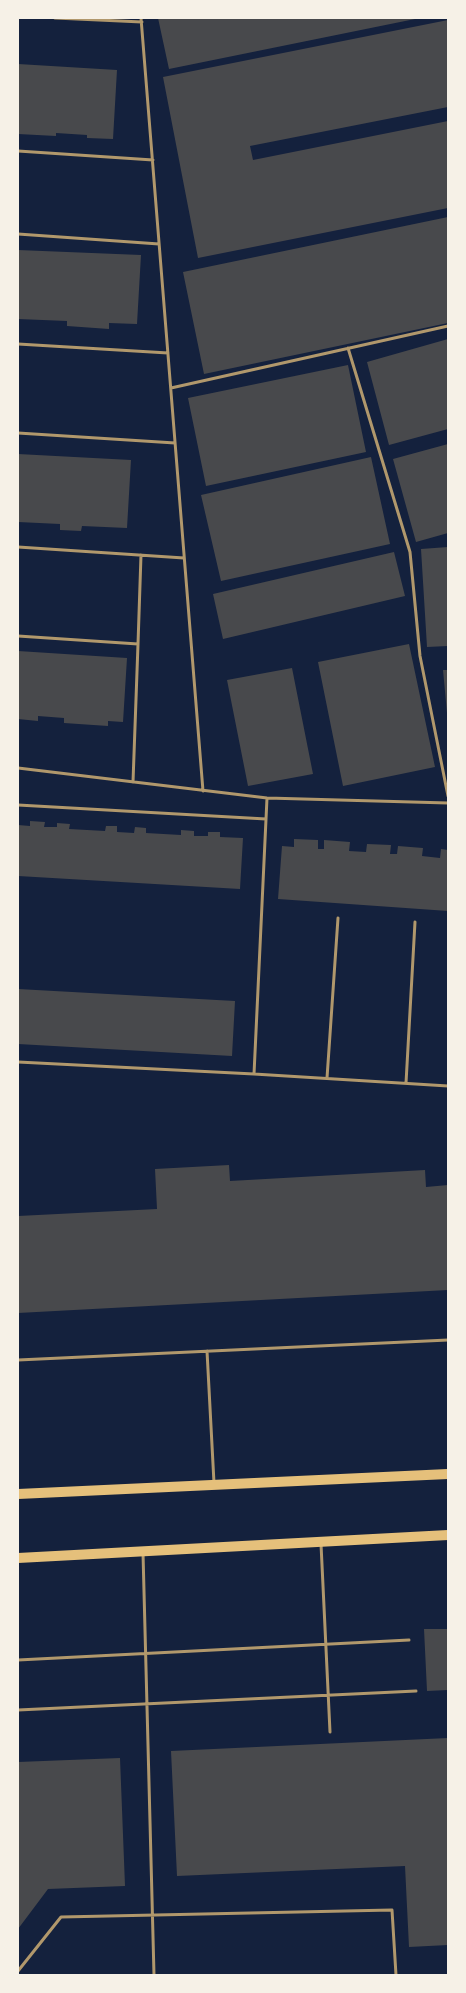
<!DOCTYPE html>
<html>
<head>
<meta charset="utf-8">
<style>
  body { margin:0 }
  #map { position:relative; width:466px; height:1993px; overflow:hidden; background:#14213d; font-family:Barlow,sans-serif }
  canvas { display:block }
  .frame { position:absolute; inset:0; border:19px solid #f6f1e7; pointer-events:none }
</style>
</head>
<body>
<div id="map">
<canvas width="466" height="1993"></canvas>
<div class="frame"></div>
</div>
<script>
const ctx = document.querySelector('canvas').getContext('2d');
ctx.lineJoin = 'round';
function paint(path, color) {
  ctx.fillStyle = color;
  ctx.fill(path, 'evenodd');
}
function stroke(path, color, width, dash) {
  ctx.strokeStyle = color;
  ctx.lineWidth = width;
  ctx.lineCap = dash ? 'butt' : 'round';
  ctx.setLineDash(dash || []);
  ctx.stroke(path);
}
const building = new Path2D(`
  M158,18H415V19L169,69Z
  M448,20V107L250,146L253,160L448,121V208L198,258L163,77Z
  M18,64L117,70L113,139L87,138V135L56,133V136L18,134Z
  M448,217V323L204,374L183,272Z
  M18,250L141,255L137,324L109,323V329L67,326V321L18,319Z
  M448,339V429L389,445L367,362Z
  M348,365L366,452L206,486L188,398Z
  M448,444V533L416,542L393,459Z
  M18,454L131,460L127,528L82,526L81,531L60,530V524L18,522Z
  M371,457L390,544L221,581L201,495Z
  M448,547V646L427,647L421,549Z
  M394,552L405,596L223,639L213,594Z
  M409,644L435,767L343,786L318,662Z
  M18,651L127,658L123,722L108,721V726L64,723V718L38,716V721L18,719Z
  M292,668L313,774L248,786L227,680Z
  M443,670H448V713H447Z
  M30,821L45,822L44,827H57V823L70,824L69,829L105,831L106,826H117V832L134,833L135,827L146,828V833L181,835V830L194,831V836H208V832H220V837L243,838L240,889L18,876V825L30,826Z
  M294,839L318,840V849H324V840L350,842L349,851L366,852L367,844L391,845L390,854H397L398,846L423,848L422,856L440,858L441,849L448,850V911L278,899L282,846L294,847Z
  M18,989L235,1001L232,1056L18,1044Z
  M229,1165L230,1181L425,1170L426,1187L448,1185V1290L18,1313V1216L157,1209L155,1169Z
  M424,1629H448V1690L427,1691Z
  M448,1738V1945L409,1947L405,1866L177,1876L171,1751Z
  M120,1758L125,1886L48,1889L18,1929V1762Z`);
const service = new Path2D(`
  M55,18L142,22
  M141,18L203,791
  M18,151L153,160
  M18,234L159,244
  M18,344L168,353
  M348,348L410,552L420,656L448,796
  M171,388L448,326
  M18,433L175,443
  M18,547L184,558
  M18,636L138,644L133,782
  M138,644L141,555
  M18,768L267,798L448,803
  M267,798L254,1074L448,1086
  M18,805L266,819
  M18,1062L254,1074
  M327,1078L338,918
  M406,1083L415,922
  M207,1351L214,1483
  M18,1360L448,1340
  M321,1544L330,1732
  M143,1553L154,1975
  M18,1660L409,1640
  M18,1710L416,1691
  M18,1971L61,1917L392,1910L396,1975`);
const primary = new Path2D(`
  M18,1494L448,1474
  M18,1558L448,1535`);
paint(building, '#48494c');
stroke(service, '#b1986c', 3);
stroke(primary, '#e5c07b', 10);
</script>
</body>
</html>
